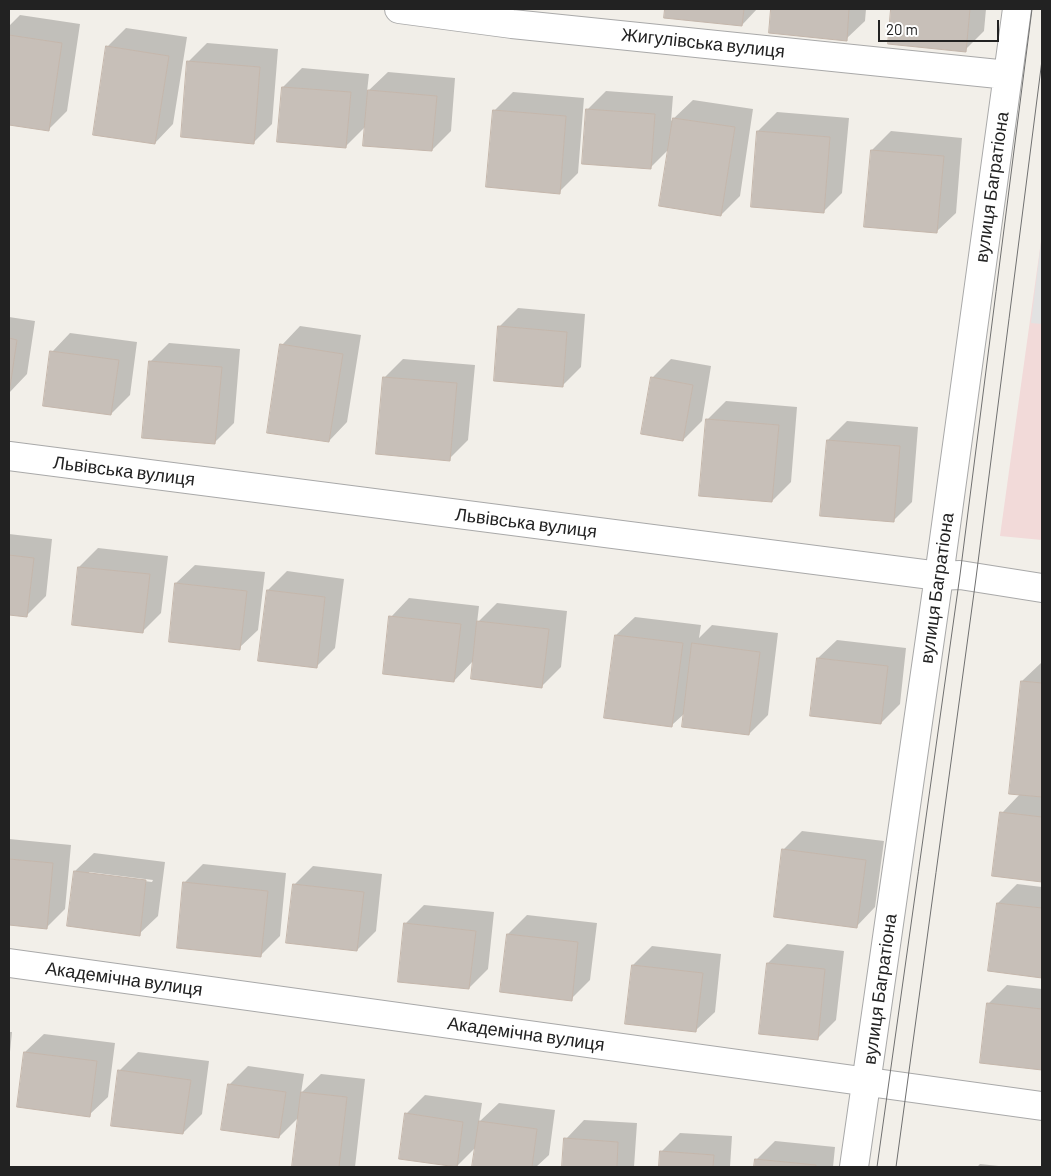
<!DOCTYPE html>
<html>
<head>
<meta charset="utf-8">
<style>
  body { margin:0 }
  #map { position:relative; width:1051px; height:1176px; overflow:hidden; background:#f2efe9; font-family:Barlow,sans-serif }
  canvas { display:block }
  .frame { position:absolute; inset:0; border:10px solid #222; pointer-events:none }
  .scale { position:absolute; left:878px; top:20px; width:121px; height:22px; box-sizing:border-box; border:2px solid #222; border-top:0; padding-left:6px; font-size:15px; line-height:18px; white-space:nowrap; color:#222; -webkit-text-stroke:4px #fff; paint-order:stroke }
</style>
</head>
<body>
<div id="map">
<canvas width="1051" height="1176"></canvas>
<div class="frame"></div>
<div class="scale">20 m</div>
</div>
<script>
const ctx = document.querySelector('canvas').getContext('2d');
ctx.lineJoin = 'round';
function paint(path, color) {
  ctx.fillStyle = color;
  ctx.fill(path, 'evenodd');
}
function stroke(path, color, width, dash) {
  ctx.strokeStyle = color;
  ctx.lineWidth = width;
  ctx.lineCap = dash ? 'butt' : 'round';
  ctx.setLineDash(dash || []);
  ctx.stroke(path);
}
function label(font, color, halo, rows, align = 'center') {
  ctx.font = font + ' Barlow,sans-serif';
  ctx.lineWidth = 4;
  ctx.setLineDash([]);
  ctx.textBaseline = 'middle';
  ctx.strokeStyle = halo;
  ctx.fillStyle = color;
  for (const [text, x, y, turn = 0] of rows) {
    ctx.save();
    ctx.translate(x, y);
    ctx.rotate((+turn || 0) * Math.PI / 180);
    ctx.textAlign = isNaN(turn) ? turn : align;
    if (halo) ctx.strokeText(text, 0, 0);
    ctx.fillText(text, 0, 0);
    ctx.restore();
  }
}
const commercial = new Path2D(`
  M1042,234V540L1000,536Z`);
const parking = new Path2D(`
  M1042,234V324L1031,323Z`);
const shadow = new Path2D(`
  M667,9H757L742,25L666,17Z
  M773,9H866L865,21L846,39L770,32Z
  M893,9H986L984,31L965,50L889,43Z
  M20,15L80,24L67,111L48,130L9,124V26Z
  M126,28L187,37L173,124L155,143L107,47Z
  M207,43L278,49L272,124L253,143L188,62Z
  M302,68L369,74L367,92L388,72L455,78L451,131L432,150L366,126L346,146L283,87Z
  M606,91L673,96L671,121L693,100L753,109L740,196L721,215L669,149L650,168L587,110Z
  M513,92L584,98L578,173L559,192L494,111Z
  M777,112L849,118L842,193L823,212L758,131Z
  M891,131L962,138L956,213L937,231L872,150Z
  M518,308L585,314L581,367L562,386L499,327Z
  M9,317L35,321L27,374L9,393Z
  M300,326L361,335L347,422L329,441L282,345Z
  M70,333L137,342L130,395L111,414L52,352Z
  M169,343L240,349L234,423L215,442L150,362Z
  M403,359L475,365L468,440L449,459L384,378Z
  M671,359L711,366L702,421L683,440L652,378Z
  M726,401L797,407L791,482L772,501L707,420Z
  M847,421L918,427L912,502L893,521L828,440Z
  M9,534L52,539L46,596L27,615L9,613Z
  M98,548L168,556L161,613L142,632L79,567Z
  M195,565L265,572L258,630L239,648L176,583Z
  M287,571L344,579L335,648L316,667L268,590Z
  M409,598L479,606L477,623L497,603L567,611L561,667L542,686L474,660L454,681L391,617Z
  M635,617L701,625L699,638L712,625L778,633L768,715L749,734L685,713L672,725L616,635Z
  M837,640L906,648L900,704L881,723L818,658Z
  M1041,663H1042V881L994,875L1002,813L1020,794L1022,681Z
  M802,831L884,841L875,907L857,926L783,850Z
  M9,839L71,845L65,909L46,928L9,924Z
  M94,853L165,862L158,916L139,934L75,871ZM89,872L153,880L152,882L89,874Z
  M203,864L286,873L280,936L261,955L184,883Z
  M313,866L382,874L376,931L357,950L294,885Z
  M1017,884L1042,887V977L990,970L998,903Z
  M424,905L494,912L488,969L469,988L406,923Z
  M527,915L597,923L590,980L571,999L508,934Z
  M787,944L844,951L836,1020L817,1039L768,963Z
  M652,946L721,954L715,1012L696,1030L633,965Z
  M1007,985L1042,989V1069L981,1062L988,1004Z
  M9,1032H12L9,1062Z
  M44,1034L115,1043L108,1097L89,1115L25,1052Z
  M138,1052L209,1061L202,1114L183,1133L119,1071Z
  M248,1066L304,1074L301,1093L321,1074L365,1079L355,1167H293L299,1117L279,1137L229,1085Z
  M425,1095L482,1103L479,1122L499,1103L555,1110L549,1155L536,1167H484L473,1166L476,1147L457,1166L406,1114Z
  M584,1120L637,1123L634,1167H564L566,1139Z
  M680,1133L732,1136L730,1167H660L661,1152Z
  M775,1141L835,1147L833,1167H756V1160Z
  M980,1164L1008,1167H977Z`);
const building = new Path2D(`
  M665,9H744L742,26L664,18Z
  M771,9H849L847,41L769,33Z
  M891,9H970L966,52L888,44Z
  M9,35L62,43L49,131L9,125Z
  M106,46L169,56L155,144L93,135Z
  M187,61L260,67L254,144L181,137Z
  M282,87L351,92L346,148L277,142Z
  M368,90L437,96L432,151L363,146Z
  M586,109L655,114L651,169L582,164Z
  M493,110L566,116L560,194L486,187Z
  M673,118L735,127L721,216L659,206Z
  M757,131L830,137L824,213L751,207Z
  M871,150L944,156L937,233L864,227Z
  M498,326L567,332L563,387L494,381Z
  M9,338L17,340L9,394Z
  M280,344L343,354L329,442L267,433Z
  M50,351L119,360L111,415L43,406Z
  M149,361L222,367L215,444L142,438Z
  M383,377L457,383L450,461L376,454Z
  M651,377L693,385L683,441L641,434Z
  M706,419L779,425L772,502L699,496Z
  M827,440L900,446L894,522L820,516Z
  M9,555L34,558L27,617L9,615Z
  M78,567L150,574L143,633L72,625Z
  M175,583L247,591L240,650L169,642Z
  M267,590L325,597L317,668L258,661Z
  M389,616L461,624L454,682L383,674Z
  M477,621L549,629L542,688L471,679Z
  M615,635L683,643L672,727L604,718Z
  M692,643L760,652L749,735L682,727Z
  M817,658L888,666L881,724L810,716Z
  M1021,681L1042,683V797L1009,794Z
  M1000,812L1042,817V882L992,876Z
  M782,849L866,860L857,928L774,917Z
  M9,859L53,863L47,929L9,925Z
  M74,871L146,880L140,936L67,926Z
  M183,882L268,891L261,957L177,948Z
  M293,884L364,892L357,951L286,943Z
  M997,903L1042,908V978L988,971Z
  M404,923L476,931L469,989L398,982Z
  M507,934L578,942L572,1001L500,992Z
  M767,963L825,969L818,1040L759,1034Z
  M632,965L703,973L696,1032L625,1024Z
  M987,1003L1042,1009V1070L980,1063Z
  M24,1052L97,1061L90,1117L17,1107Z
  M118,1070L191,1080L183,1134L111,1126Z
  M228,1084L286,1092L279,1138L221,1130Z
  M301,1092L347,1097L339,1167H292Z
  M405,1113L463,1122L457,1167L399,1159Z
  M479,1121L537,1129L532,1167H472Z
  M564,1138L618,1142L617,1167H562Z
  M660,1151L714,1155L713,1167H659Z
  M755,1159L816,1165V1167H754Z`);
const minor = new Path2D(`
  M399,9L512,24L1008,75
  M9,456L939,576L960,575L1042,588
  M9,963L1042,1106
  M854,1167L939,576L1017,9`);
const tram = new Path2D(`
  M877,1167L960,575L1032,9
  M896,1167L976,578L1042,60`);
const streetNames = [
  ["Жигулівська вулиця",703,43,6],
  ["вулиця Багратіона",992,187,-82],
  ["Львівська вулиця",124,471,7],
  ["Львівська вулиця",526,523,7],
  ["вулиця Багратіона",937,588,-82],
  ["Академічна вулиця",124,979,8],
  ["вулиця Багратіона",880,989,-82],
  ["Академічна вулиця",526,1034,8]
];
paint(commercial, '#f2dad9');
paint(parking, '#e2e2e2');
paint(shadow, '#0003');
paint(building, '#c7bfb8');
stroke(building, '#c4b6ab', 1);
stroke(minor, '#a9a9a9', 30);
stroke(minor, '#fff', 28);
stroke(tram, '#707070', 1);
label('18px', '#222', '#fff', streetNames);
</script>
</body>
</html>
